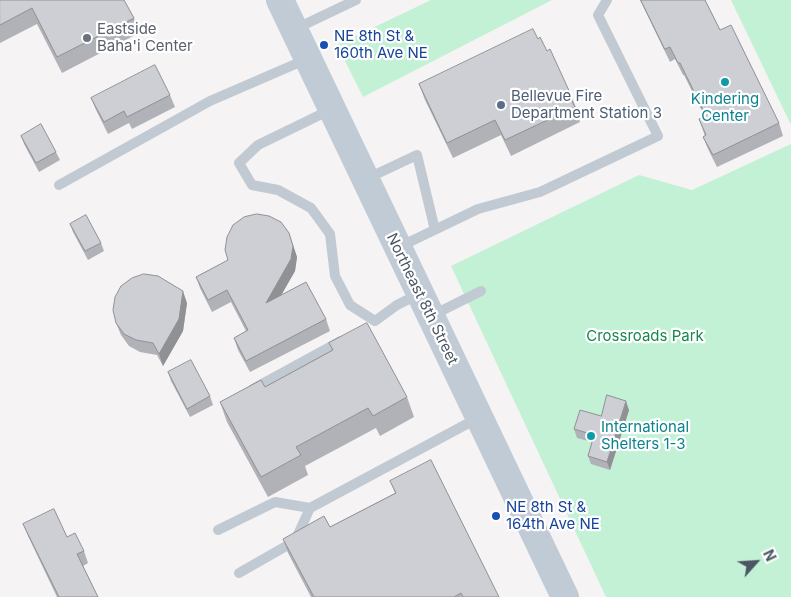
<!DOCTYPE html>
<html>
<head>
<meta charset="utf-8">
<style>
  body { margin:0 }
  #map { position:relative; width:791px; height:597px; overflow:hidden; background:#f5f3f3; font-family:Inter,sans-serif }
  canvas { display:block }
  .north { position:absolute; left:731px; top:537px; width:50px; height:50px; -webkit-text-stroke:4px #fff; paint-order:stroke; rotate:64deg; font-size:14px; font-weight:700; line-height:20px; text-align:center; color:#4a5661 }
  .north::after { content:''; display:block; margin:auto; width:18px; height:22px; background:#4a5661; clip-path:polygon(50% 0,100% 100%,50% 72%,0 100%) }
</style>
</head>
<body>
<div id="map">
<canvas width="791" height="597"></canvas>
<div class="north">N</div>
</div>
<script>
const ctx = document.querySelector('canvas').getContext('2d');
ctx.lineJoin = 'round';
function paint(path, color) {
  ctx.fillStyle = color;
  ctx.fill(path, 'evenodd');
}
function stroke(path, color, width, dash) {
  ctx.strokeStyle = color;
  ctx.lineWidth = width;
  ctx.lineCap = dash ? 'butt' : 'round';
  ctx.setLineDash(dash || []);
  ctx.stroke(path);
}
function label(font, color, halo, rows, align = 'center') {
  ctx.font = font + ' Inter,sans-serif';
  ctx.lineWidth = 4.5;
  ctx.setLineDash([]);
  ctx.textBaseline = 'middle';
  ctx.strokeStyle = halo;
  ctx.fillStyle = color;
  for (const [text, x, y, turn = 0] of rows) {
    ctx.save();
    ctx.translate(x, y);
    ctx.rotate((+turn || 0) * Math.PI / 180);
    ctx.textAlign = isNaN(turn) ? turn : align;
    if (halo) ctx.strokeText(text, 0, 0);
    ctx.fillText(text, 0, 0);
    ctx.restore();
  }
}
const green = new Path2D(`
  M431,0H552L363,97L337,45Z
  M731,0H791V125Z
  M791,144V597H606L451,266L639,175L692,190Z`);
const lane = new Path2D(`
  M295,29L356,0
  M332,109L258,145L239,163L252,185L278,190L311,208L330,234L335,276L350,305L375,321L397,305L419,294
  M366,179L417,155L435,230
  M59,185L210,101L307,59
  M399,247L478,209L540,192L658,136L598,15L607,0
  M433,315L481,291
  M253,389L341,341
  M218,530L275,502L310,508L478,418
  M239,573L295,541L310,508`);
const secondary = new Path2D(`
  M280,0L565,597`);
const wall = new Path2D(`
  M0,0L134,18L139,33L62,73L37,24L0,43Z
  M640,0H705L720,30L779,123L783,136L717,167L708,149L703,137L705,136L699,119L705,117L684,75H683L675,59L670,62Z
  M538,39L547,51L571,95L577,110H576L580,122L511,156L501,135L453,158L425,100L419,84Z
  M170,95L175,107L132,129L129,123L108,134L96,110L91,98Z
  M21,136L56,152L60,160L39,172L24,144Z
  M70,224L101,243L104,251L88,260L73,232Z
  M293,245L297,257L295,271L281,295L326,319L330,331L250,372L238,350L234,338L246,331L231,302L212,312L200,288L196,277L228,260Z
  M187,303L183,331L163,366L157,355L140,352L129,346L121,335L116,323Z
  M329,343L407,397L414,417L380,436L376,428L305,466L308,475L268,497L227,422L220,402L265,387L332,350Z
  M168,372L210,396L213,405L190,417L171,381Z
  M629,410L610,470L591,464L588,456L592,442L577,438L574,429L601,416Z
  M390,481L499,597H311L288,553L283,539L330,527L395,493Z
  M23,524L67,537L84,551L88,563L83,566L98,597H57L28,536Z`);
const shadedWall = new Path2D(`
  M289,233L297,257L295,271L270,315L266,303Z
  M183,291L187,303L183,331L163,366L159,354Z
  M626,401L629,410L610,470L607,462Z`);
const building = new Path2D(`
  M0,0H124L134,18L57,57L32,8L0,25Z
  M641,0H705L720,30L731,25L779,123L713,155L703,137L706,135L699,119L706,116L680,63H678L670,47L665,49Z
  M533,29L538,39L540,37L547,51L550,49L571,95L569,96L575,107L505,140L495,120L447,143L419,84Z
  M155,65L170,95L127,117L124,111L104,122L91,98Z
  M41,124L56,152L36,163L21,136Z
  M257,214L269,216L281,222L289,233L293,246L291,259L266,303L306,282L326,319L246,361L234,338L248,330L227,290L208,300L196,277L228,260L225,250L227,237L233,225L244,217Z
  M86,215L101,243L85,251L70,224Z
  M144,274L158,276L183,291L179,319L159,354L153,343L136,340L124,334L116,323L113,310L115,297L121,286L132,278Z
  M367,323L407,397L373,416L368,408L296,447L301,455L261,477L220,402L261,380L265,387L333,350L329,343Z
  M191,360L210,396L187,409L168,372Z
  M607,395L626,401L607,462L588,456L594,435L574,429L580,410L601,416Z
  M431,460L499,597H463L461,593L454,597H314L283,539L324,516L330,527L396,493L390,481Z
  M54,509L67,537L75,533L84,551L77,554L98,597H59L23,524Z`);
const markers = [
  [87,38,5,"#6b7280"],
  [324,45,5,"#1a4fb4"],
  [725,82,5,"#0f9aa8"],
  [501,105,5,"#5c6f8a"],
  [591,436,5,"#0f9aa8"],
  [496,516,5,"#1a4fb4"]
];
const worshipNames = [
  ["Eastside",97,29],
  ["Baha'i Center",97,46]
];
const transitNames = [
  ["NE 8th St &",334,36],
  ["160th Ave NE",334,53],
  ["NE 8th St &",506,507],
  ["164th Ave NE",506,524]
];
const serviceNames = [
  ["Bellevue Fire",511,96],
  ["Department Station 3",511,113]
];
const cultureNames = [
  ["Kindering",725,99],
  ["Center",725,116],
  ["International",601,427,"left"],
  ["Shelters 1-3",601,444,"left"]
];
const streetNames = [
  ["Northeast 8th Street",422,299,64]
];
const parkNames = [
  ["Crossroads Park",645,336]
];
paint(green, '#c3f1d5');
stroke(lane, '#c1cad2', 10);
stroke(secondary, '#c1cbd6', 28);
paint(wall, '#b0b2b7');
paint(shadedWall, '#909195');
paint(building, '#cdcfd5');
stroke(building, '#909195', 1);
for (const [x, y, r, color] of markers) {
  const dot = new Path2D();
  dot.arc(x, y, r, 0, 2 * Math.PI);
  ctx.fillStyle = color;
  ctx.fill(dot);
  stroke(dot, '#fff', 2);
}
label('15px', '#5b616d', '#fff', worshipNames, 'left');
label('15px', '#164399', '#fff', transitNames, 'left');
label('15px', '#4e5e75', '#fff', serviceNames, 'left');
label('15px', '#0d838f', '#fff', cultureNames);
label('15px', '#4a5661', '#fff', streetNames);
label('15px', '#17864f', '#fff', parkNames);
</script>
</body>
</html>
